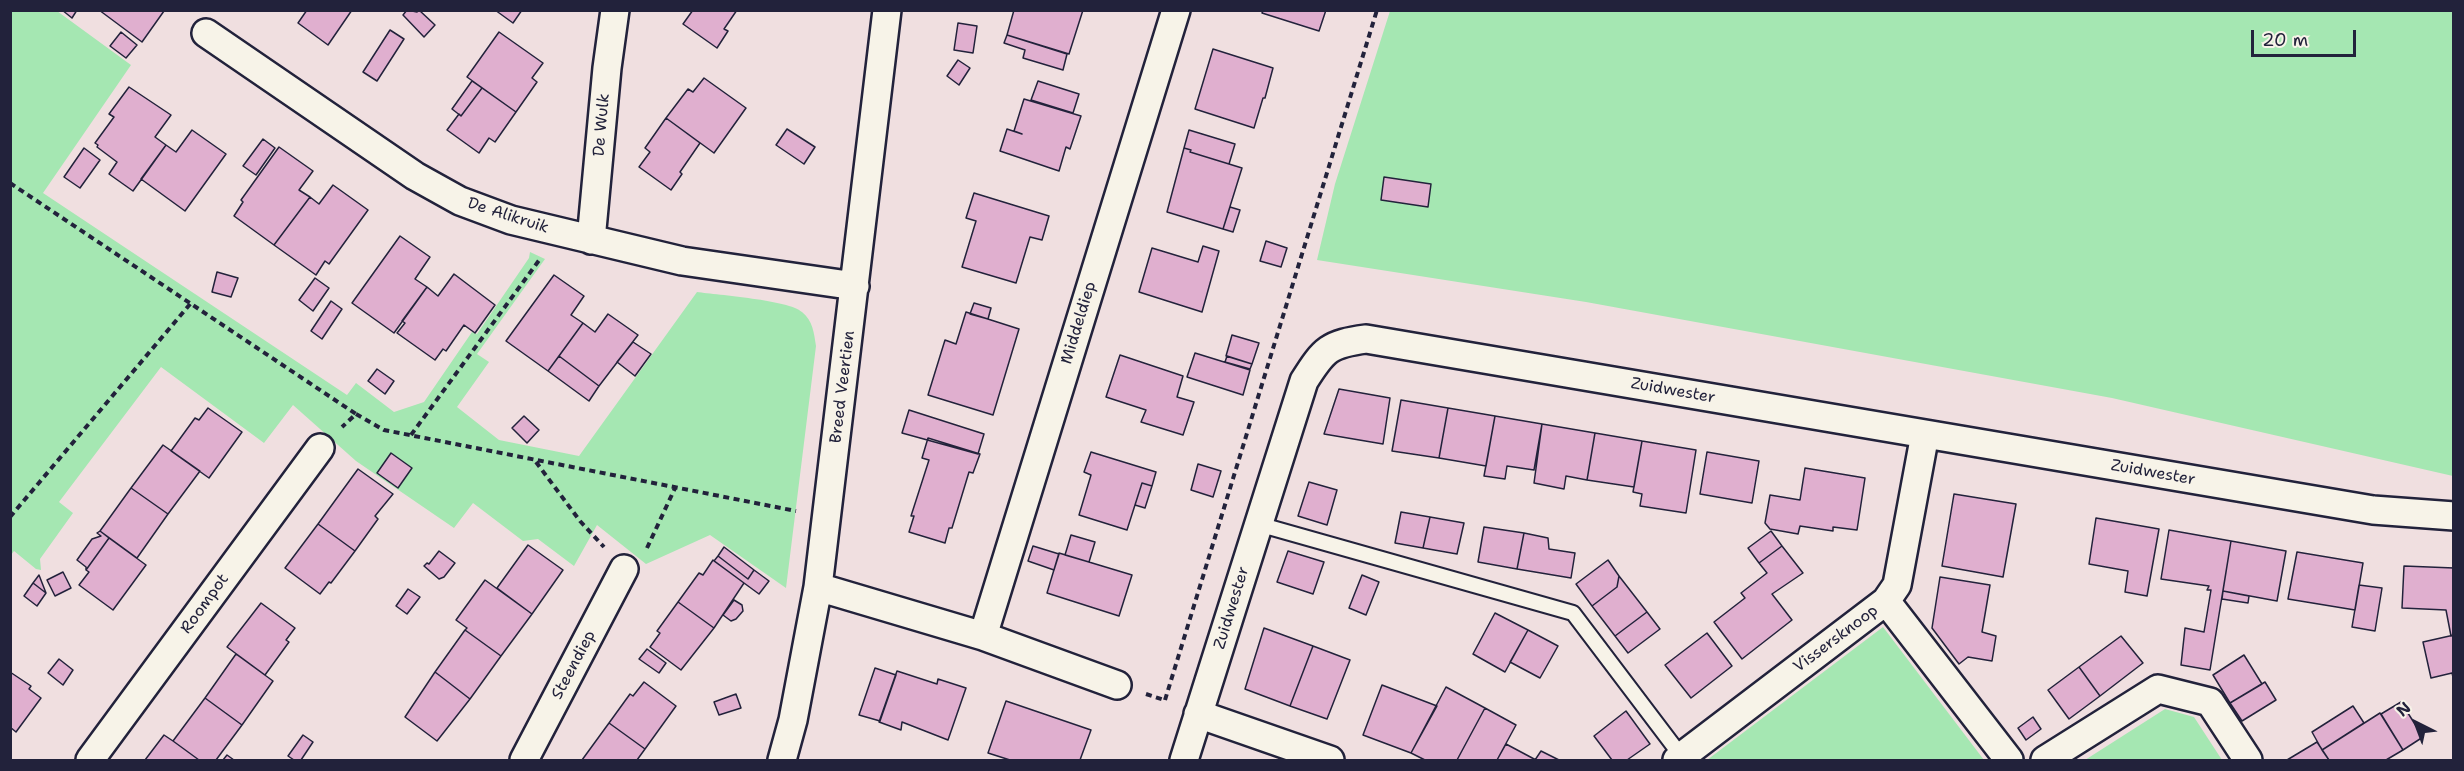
<!DOCTYPE html>
<html>
<head>
<meta charset="utf-8">
<style>
  body { margin:0 }
  #map { position:relative; width:2464px; height:771px; overflow:hidden; background:#f0dfe0; font-family:"Shantell Sans",sans-serif }
  canvas { display:block }
  .frame { position:absolute; inset:0; border:12px solid #22223b; pointer-events:none }
  .north { position:absolute; left:2386px; top:693px; width:60px; height:60px; -webkit-text-stroke:4px #f7f3e8; paint-order:stroke; rotate:318deg; font-size:16px; font-weight:700; line-height:24px; text-align:center; color:#22223b }
  .north::after { content:''; display:block; margin:auto; width:21px; height:27px; background:#22223b; clip-path:polygon(50% 0,100% 100%,50% 72%,0 100%) }
  .scale { position:absolute; left:2251px; top:30px; width:105px; height:27px; box-sizing:border-box; border:3px solid #22223b; border-top:0; padding-left:8px; font-size:18px; line-height:21px; white-space:nowrap; color:#22223b; -webkit-text-stroke:4px #f7f3e8; paint-order:stroke }
</style>
</head>
<body>
<div id="map">
<canvas width="2464" height="771"></canvas>
<div class="frame"></div>
<div class="north">N</div>
<div class="scale">20 m</div>
</div>
<script>
const ctx = document.querySelector('canvas').getContext('2d');
ctx.lineJoin = 'round';
function paint(path, color) {
  ctx.fillStyle = color;
  ctx.fill(path, 'evenodd');
}
function stroke(path, color, width, dash) {
  ctx.strokeStyle = color;
  ctx.lineWidth = width;
  ctx.lineCap = dash ? 'butt' : 'round';
  ctx.setLineDash(dash || []);
  ctx.stroke(path);
}
function label(font, color, halo, rows, align = 'center') {
  ctx.font = font + ' "Shantell Sans",sans-serif';
  ctx.lineWidth = 4.5;
  ctx.setLineDash([]);
  ctx.textBaseline = 'middle';
  ctx.strokeStyle = halo;
  ctx.fillStyle = color;
  for (const [text, x, y, turn = 0] of rows) {
    ctx.save();
    ctx.translate(x, y);
    ctx.rotate((+turn || 0) * Math.PI / 180);
    ctx.textAlign = isNaN(turn) ? turn : align;
    if (halo) ctx.strokeText(text, 0, 0);
    ctx.fillText(text, 0, 0);
    ctx.restore();
  }
}
const green = new Path2D(`
  M11,11H57L131,65L43,193L347,395L356,383L394,412L424,402L472,332L477,334L529,258L530,252L545,259L477,354L489,362L457,407L499,440L579,456L697,292C718,295 789,300 802,312C813,321 814,333 816,346L786,588L710,535L646,564L597,525L574,566L538,539L523,541L473,503L454,528L356,461L293,405L264,443L161,367L59,502L73,513L40,559L41,570L36,569L14,551L11,555Z
  M1390,11H2453V476L2112,398L1586,302L1317,260L1335,184Z
  M1883,627L1984,760H1707Z
  M2165,709L2194,717L2222,760H2085Z`);
const building = new Path2D(`
  M62,10H77L72,18Z
  M99,10H162L164,11L142,42Z
  M307,10H352L328,45L298,23Z
  M407,10L417,12L419,10L435,25L424,37L403,15Z
  M495,10H522L513,23Z
  M693,10H737L724,29L728,31L717,48L683,24Z
  M1014,10H1083L1069,54L1007,35Z
  M1263,10H1326L1319,31L1262,13Z
  M958,23L977,26L973,53L954,50Z
  M390,30L404,39L377,81L363,72Z
  M121,32L137,45L126,58L110,46Z
  M499,32L543,63L532,78L537,82L516,112L467,77Z
  M1007,35L1067,54L1063,70L1023,58L1025,50L1004,43Z
  M1213,49L1273,68L1265,98H1263L1254,128L1195,109Z
  M958,60L970,68L959,85L947,76Z
  M704,78L746,108L714,153L666,118L688,89L693,92Z
  M472,81L482,88L461,116L452,109Z
  M1038,81L1079,94L1073,113L1031,100Z
  M129,87L171,115L155,137L166,145L133,191L109,174L117,162L97,147L98,145L95,143L114,117L109,114Z
  M482,88L516,112L495,142L489,138L479,153L447,130L459,114L461,116Z
  M1024,99L1081,116L1070,149L1066,147L1059,171L1000,151L1007,129L1022,134L1014,131Z
  M666,118L700,143L680,172L682,174L671,190L639,167L650,152L645,148Z
  M787,129L815,147L804,164L776,145Z
  M192,130L226,154L185,211L141,179L166,145L176,152Z
  M1189,130L1235,144L1229,164L1190,152L1191,150L1184,148Z
  M263,139L275,148L256,175L243,166Z
  M279,147L313,171L299,190L310,197L274,245L234,216L243,202L241,200Z
  M84,148L100,160L80,188L64,177Z
  M1184,148L1191,150L1190,152L1242,168L1223,229L1167,212Z
  M1384,177L1431,184L1428,207L1381,200Z
  M333,185L368,210L329,264L325,261L316,275L274,245L310,197L319,204Z
  M974,193L1049,216L1042,240L1030,237L1016,283L962,267L976,221L966,218Z
  M1230,207L1240,210L1233,232L1223,229Z
  M400,236L430,257L415,279L427,287L394,333L352,303Z
  M1266,241L1287,248L1281,267L1260,261Z
  M1203,246L1219,251L1202,312L1139,292L1152,248L1198,262Z
  M217,272L238,278L231,297L212,292Z
  M454,274L495,305L475,333L464,325L446,351L443,349L435,360L397,333L405,323L402,321L427,287L438,296Z
  M554,275L584,296L571,315L583,323L548,371L506,341Z
  M315,278L329,288L313,311L299,300Z
  M331,301L342,309L322,339L311,331Z
  M974,303L991,308L988,319L970,314Z
  M966,312L1019,329L993,415L928,395L945,340L956,344Z
  M608,314L638,335L599,386L559,356L583,323L595,332Z
  M1232,335L1259,343L1252,364L1226,356Z
  M633,342L651,354L635,376L617,362Z
  M1195,353L1250,370L1243,395L1187,377Z
  M1120,355L1183,376L1177,397L1194,402L1183,435L1141,422L1146,410L1106,397Z
  M559,356L599,386L589,401L548,371Z
  M1227,356L1252,364L1250,369L1225,362Z
  M377,369L394,381L385,394L368,381Z
  M1339,389L1390,398L1383,444L1324,434Z
  M1401,400L1448,408L1439,458L1392,451Z
  M208,408L242,432L209,478L171,451L195,418L199,420Z
  M1448,408L1495,416L1486,466L1439,458Z
  M909,410L984,434L978,454L902,433Z
  M524,416L539,430L527,443L512,428Z
  M1495,416L1542,424L1534,470L1507,466L1505,479L1484,476Z
  M1542,424L1595,433L1587,480L1566,476L1564,489L1534,483Z
  M1595,433L1642,441L1634,487L1587,480Z
  M928,438L980,454L973,473L969,472L952,528H949L945,543L909,532L914,516H911L929,460L922,458Z
  M1642,441L1696,450L1686,513L1640,506L1642,494L1633,492Z
  M163,445L200,471L168,514L131,488Z
  M1091,452L1156,472L1152,486L1142,483L1127,530L1079,515L1091,475L1084,472Z
  M1707,452L1759,461L1752,503L1700,494Z
  M391,453L412,468L398,488L377,473Z
  M1198,464L1221,471L1213,497L1191,490Z
  M1805,468L1865,478L1857,530L1833,527V531L1800,526L1798,534L1770,529L1765,523L1770,495L1800,500Z
  M358,469L393,494L375,516L378,519L355,551L318,524Z
  M1309,482L1337,490L1327,525L1298,516Z
  M1142,483L1152,486L1145,508L1135,505Z
  M131,488L168,514L137,558L100,531Z
  M1954,494L2016,504L2003,577L1942,566Z
  M1401,512L1430,517L1423,548L1395,543Z
  M1430,517L1464,523L1457,554L1423,548Z
  M2096,518L2159,529L2147,596L2125,592L2128,571L2089,564Z
  M318,524L355,551L331,583L329,582L320,594L285,568Z
  M1484,527L1524,533L1517,569L1478,562Z
  M2169,530L2231,541L2210,670L2181,665L2185,628L2204,632L2211,590H2207L2209,586L2161,579Z
  M100,531L109,538L86,570V567L77,560L92,539L101,536L97,533Z
  M1771,531L1782,546L1759,563L1748,548Z
  M1524,533L1548,538L1549,549L1575,553L1571,578L1517,569Z
  M1071,535L1095,542L1089,562L1065,555Z
  M109,538L146,565L113,610L79,585L89,572L86,570Z
  M2231,541L2286,551L2277,601L2223,591Z
  M528,545L563,570L532,614L497,588Z
  M1033,546L1059,554L1054,570L1028,561Z
  M1782,546L1803,573L1772,594L1792,620L1742,659L1714,622L1745,598L1741,593L1767,573L1759,563Z
  M724,547L754,570L748,579L718,556Z
  M439,551L455,563L444,577L439,579L424,566L427,563L429,564Z
  M1288,551L1324,562L1313,594L1277,582Z
  M2297,552L2363,563L2355,610L2288,599Z
  M1059,553L1132,575L1119,616L1047,593Z
  M718,556L748,579L754,570L769,581L759,594L714,561Z
  M713,560L744,583L714,628L678,602L699,573L703,575Z
  M1608,560L1619,576L1617,587L1592,606L1576,584Z
  M2404,566L2454,568V635L2451,636L2446,610L2402,608Z
  M63,572L71,588L55,596L47,580Z
  M39,575L46,593L33,583Z
  M1362,575L1379,582L1366,615L1349,608Z
  M1619,576L1647,612L1615,636L1592,606L1617,587Z
  M1940,577L1990,585L1982,632L1996,636L1992,661L1968,657L1959,664L1932,628Z
  M485,580L532,614L501,656L465,630L467,628L456,620Z
  M33,583L46,593L37,606L24,596Z
  M2359,585L2382,588L2375,631L2352,627Z
  M408,589L420,597L407,614L396,606Z
  M2223,591L2249,596L2248,603L2222,599Z
  M734,600L742,605L743,611L736,619L731,621L723,615Z
  M678,602L714,628L681,670L650,647L660,633L657,631Z
  M261,603L295,628L286,640L289,642L265,675L227,647Z
  M1647,612L1660,629L1628,653L1615,636Z
  M1495,613L1528,630L1505,672L1473,654Z
  M1264,628L1313,646L1290,706L1245,689Z
  M465,630L501,656L470,699L435,672Z
  M1528,630L1558,646L1540,678L1510,662Z
  M1707,633L1732,666L1691,698L1665,665Z
  M2454,635V681L2452,673L2431,678L2423,642Z
  M2121,636L2143,663L2100,696L2079,667Z
  M1313,646L1350,660L1327,719L1290,706Z
  M647,649L666,663L659,673L639,659Z
  M236,654L273,681L242,725L205,698Z
  M2244,655L2262,684L2230,703L2213,675Z
  M59,659L73,670L63,685L48,673Z
  M2079,667L2100,696L2069,719L2048,690Z
  M875,668L896,675L880,721L859,715Z
  M897,671L937,684L938,679L966,688L948,740L902,722L901,730L879,722Z
  M10,672L31,686L29,689L41,698L16,732L10,727Z
  M435,672L470,699L437,741L405,717Z
  M644,682L676,706L645,749L609,723L630,694L633,696Z
  M2265,682L2276,700L2242,721L2230,703Z
  M1382,685L1437,706L1411,753L1363,735Z
  M1446,687L1485,708L1457,760H1425L1411,753Z
  M736,694L741,708L719,715L714,702Z
  M205,698L242,725L216,760H199L173,741Z
  M1006,701L1091,730L1080,760H1010L988,753Z
  M2401,702L2423,737L2403,750L2381,714Z
  M2353,706L2364,723L2322,750L2312,732Z
  M1485,708L1516,725L1497,760H1457Z
  M1626,711L1650,744L1627,760H1612L1594,736Z
  M2380,713L2403,750L2386,760H2329L2322,750Z
  M2033,717L2041,729L2026,740L2018,728Z
  M609,723L645,749L637,760H582Z
  M164,735L173,741L199,760H145Z
  M303,735L313,742L301,760H294L288,756Z
  M2317,742L2329,760H2287Z
  M1506,744L1536,760H1497Z
  M1541,751L1559,760H1535Z
  M227,755L234,760H223Z`);
const path = new Path2D(`
  M10,183L356,414L342,427
  M356,414L384,430L796,511
  M411,435L540,259
  M536,462L580,521L604,547
  M10,517L191,303
  M647,548L676,486
  M1146,694L1164,700
  M1165,700L1377,10`);
const lane = new Path2D(`
  M1258,524L1573,613L1682,757`);
const street = new Path2D(`
  M206,33L415,176L460,201L511,220L682,261L855,286
  M591,240L607,68L615,10
  M818,587L983,636L1117,685
  M1886,601L2009,760
  M983,636L1176,10
  M1198,714L1330,760
  M90,760L320,448
  M524,760L624,569
  M782,760L793,720L818,587L887,10
  M1184,760L1304,381C1324,349 1329,344 1366,339L2373,510L2454,516
  M1677,760L1886,601L1897,585L1925,434
  M2045,760L2158,689L2210,702L2248,760`);
const streetNames = [
  ["De Wulk",602,125,-85],
  ["De Alikruik",508,216,18],
  ["Middeldiep",1079,323,-73],
  ["Breed Veertien",843,387,-83],
  ["Zuidwester",1673,391,10],
  ["Zuidwester",2153,473,10],
  ["Roompot",205,604,-54],
  ["Zuidwester",1232,608,-73],
  ["Vissersknoop",1836,639,-37],
  ["Steendiep",574,665,-62]
];
paint(green, '#a5e7b2');
paint(building, '#e0afcf');
stroke(building, '#22223b', 1.5);
stroke(lane, '#22223b', 18);
stroke(street, '#22223b', 32);
stroke(path, '#22223b', 4, [6, 4.5]);
stroke(lane, '#f7f3e8', 14);
stroke(street, '#f7f3e8', 27);
label('16px', '#22223b', '#f7f3e8', streetNames);
</script>
</body>
</html>
